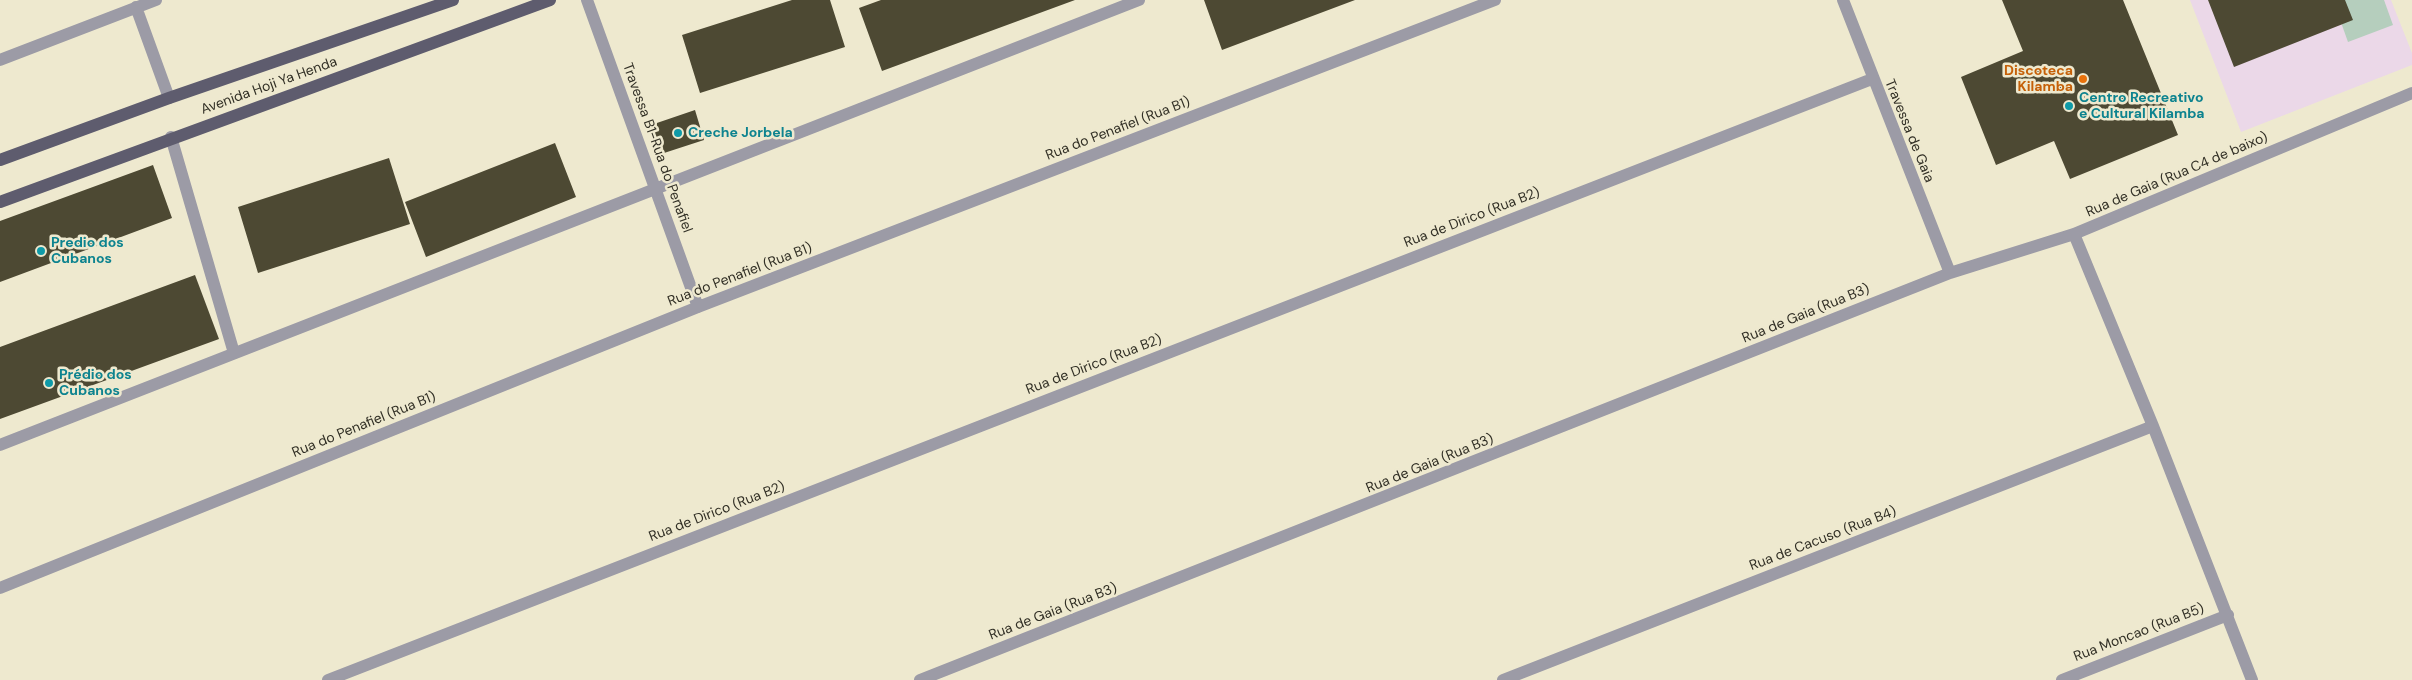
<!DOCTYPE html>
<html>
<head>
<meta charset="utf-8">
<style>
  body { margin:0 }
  canvas { display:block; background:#eee9cf }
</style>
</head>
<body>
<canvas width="2412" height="680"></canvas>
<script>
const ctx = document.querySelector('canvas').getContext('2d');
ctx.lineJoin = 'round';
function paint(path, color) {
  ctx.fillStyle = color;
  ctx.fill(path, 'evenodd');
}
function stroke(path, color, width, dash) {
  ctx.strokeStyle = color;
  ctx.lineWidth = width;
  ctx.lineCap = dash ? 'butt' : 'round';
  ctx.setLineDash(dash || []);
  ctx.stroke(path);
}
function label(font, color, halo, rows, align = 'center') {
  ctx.font = font + ' "DM Sans",sans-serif';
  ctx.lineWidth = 5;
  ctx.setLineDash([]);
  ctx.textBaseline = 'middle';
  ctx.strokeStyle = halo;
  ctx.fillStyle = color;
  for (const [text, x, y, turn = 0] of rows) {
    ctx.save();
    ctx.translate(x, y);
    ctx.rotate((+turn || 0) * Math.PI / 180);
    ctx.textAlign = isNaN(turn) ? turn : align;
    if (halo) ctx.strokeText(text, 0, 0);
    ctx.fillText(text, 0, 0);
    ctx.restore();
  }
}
const education = new Path2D(`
  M2190,0H2391L2412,53V65L2241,132Z`);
const green = new Path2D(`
  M2333,0H2384L2393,25L2348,42Z`);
const building = new Path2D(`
  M792,0H830L845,47L700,93L682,35Z
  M881,0H1075L882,71L859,8Z
  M1204,0H1355L1222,50Z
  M2002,0H2123L2178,135L2070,179L2054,141L1996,165L1961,77L2023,51Z
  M2208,0H2345L2353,20L2234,67Z
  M695,110L704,140L661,154L651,125Z
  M555,143L576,197L426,257L405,202Z
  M389,158L410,224L258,273L238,207Z
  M153,165L172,218L0,282V221Z
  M195,275L219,339L0,419V347Z`);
const minor = new Path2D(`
  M587,0L698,307
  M1843,0L1950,273
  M136,7L169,98
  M0,60L156,0
  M171,137L234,353
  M2074,234L2153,426L2252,680
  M0,445L1139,0
  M0,588L698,307L1495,0
  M328,680L1872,79
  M920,680L1950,273L2074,234L2412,93
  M1503,680L2153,426
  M2062,680L2228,615`);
const major = new Path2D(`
  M0,160L169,98L453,0
  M0,202L550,0`);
const markers = [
  [2083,79,5,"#e8710a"],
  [2069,106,5,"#0f9aa8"],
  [678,133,5,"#0f9aa8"],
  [41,251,5,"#0f9aa8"],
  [49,383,5,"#0f9aa8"]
];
const foodNames = [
  ["Discoteca",2073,71],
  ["Kilamba",2073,87]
];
const streetNames = [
  ["Avenida Hoji Ya Henda",269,86,-20],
  ["Rua do Penafiel (Rua B1)",1118,129,-21],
  ["Travessa de Gaia",1909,131,68],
  ["Travessa B1-Rua do Penafiel",657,148,70],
  ["Rua de Gaia (Rua C4 de baixo)",2177,175,-23],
  ["Rua de Dirico (Rua B2)",1472,218,-21],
  ["Rua do Penafiel (Rua B1)",740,275,-21],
  ["Rua de Gaia (Rua B3)",1806,314,-22],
  ["Rua de Dirico (Rua B2)",1094,365,-21],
  ["Rua do Penafiel (Rua B1)",364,425,-22],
  ["Rua de Gaia (Rua B3)",1430,464,-22],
  ["Rua de Dirico (Rua B2)",717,512,-21],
  ["Rua de Cacuso (Rua B4)",1823,539,-21],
  ["Rua de Gaia (Rua B3)",1053,612,-21],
  ["Rua Moncao (Rua B5)",2139,633,-21]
];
const cultureNames = [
  ["Centro Recreativo",2079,98],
  ["e Cultural Kilamba",2079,114],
  ["Creche Jorbela",688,133],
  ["Predio dos",51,243],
  ["Cubanos",51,259],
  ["Prédio dos",59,375],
  ["Cubanos",59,391]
];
paint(education, '#ebd8e8');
paint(green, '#b5cebd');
paint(building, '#4d4933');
stroke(minor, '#9c9ba6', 12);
stroke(major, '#5e5c6e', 12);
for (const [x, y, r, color] of markers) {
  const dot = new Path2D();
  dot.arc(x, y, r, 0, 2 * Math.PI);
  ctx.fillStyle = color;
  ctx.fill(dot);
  stroke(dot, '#eee9cf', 2);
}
label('bold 14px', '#c56008', '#eee9cf', foodNames, 'right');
label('14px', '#312f25', '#eee9cf', streetNames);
label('bold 14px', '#0d838f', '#eee9cf', cultureNames, 'left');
</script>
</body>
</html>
